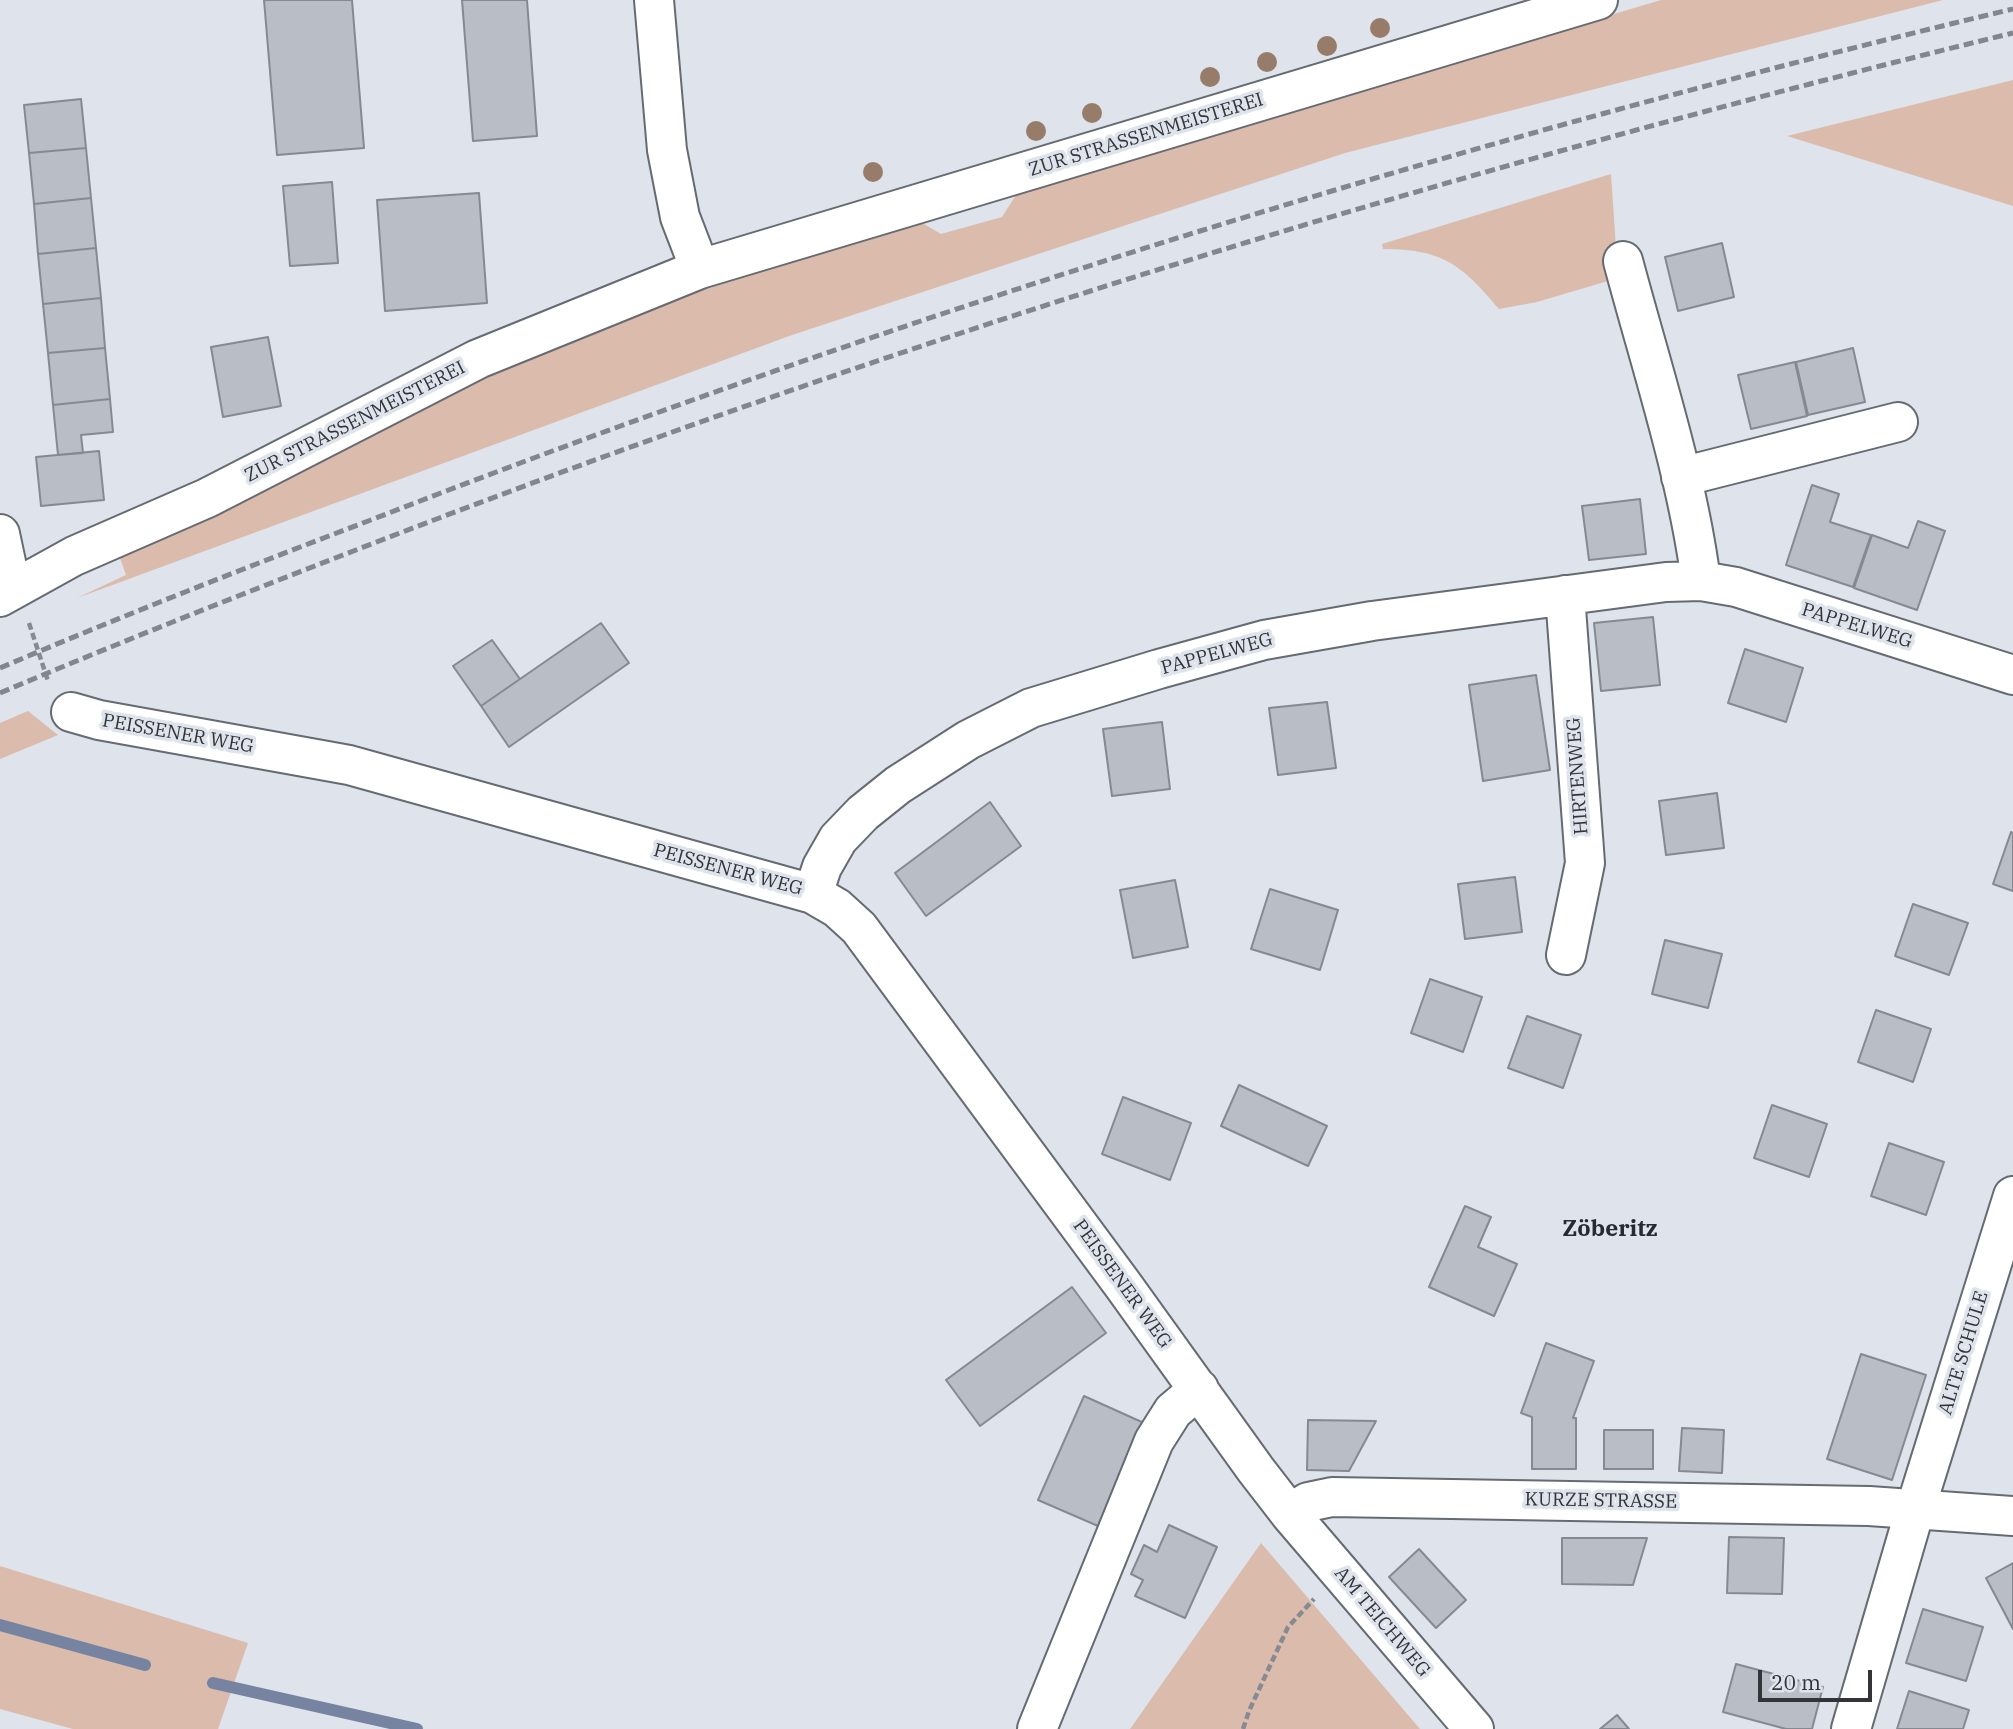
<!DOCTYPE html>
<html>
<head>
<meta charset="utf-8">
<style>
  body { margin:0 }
  #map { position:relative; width:2013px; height:1729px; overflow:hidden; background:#dee3ec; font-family:"IBM Plex Serif",serif }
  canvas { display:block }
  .scale { position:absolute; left:1758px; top:1670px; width:114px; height:32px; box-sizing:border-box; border:4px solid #323438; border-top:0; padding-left:9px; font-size:21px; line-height:24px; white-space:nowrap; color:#323438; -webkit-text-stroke:5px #dee3ec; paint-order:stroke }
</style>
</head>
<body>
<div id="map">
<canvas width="2013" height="1729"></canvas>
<div class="scale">20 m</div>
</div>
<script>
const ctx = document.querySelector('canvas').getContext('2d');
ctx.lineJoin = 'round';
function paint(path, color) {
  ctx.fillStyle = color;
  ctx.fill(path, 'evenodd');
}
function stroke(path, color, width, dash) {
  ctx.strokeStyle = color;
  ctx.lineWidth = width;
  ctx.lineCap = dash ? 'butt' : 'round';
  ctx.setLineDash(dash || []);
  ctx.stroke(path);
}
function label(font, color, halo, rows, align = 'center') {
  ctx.font = font + ' "IBM Plex Serif",serif';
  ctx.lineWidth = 7;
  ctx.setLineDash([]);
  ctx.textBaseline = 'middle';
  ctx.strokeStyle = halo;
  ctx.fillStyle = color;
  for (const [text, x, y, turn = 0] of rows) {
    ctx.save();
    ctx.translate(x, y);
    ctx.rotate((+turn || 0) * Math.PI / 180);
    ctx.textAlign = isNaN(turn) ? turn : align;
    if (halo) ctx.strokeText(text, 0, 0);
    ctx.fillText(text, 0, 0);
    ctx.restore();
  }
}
const green = new Path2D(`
  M1661,0H1943L1345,153L792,335L77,598L126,575L120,558L208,520L408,413L556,345L700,291L919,221L941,234L1002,217L1018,192Z
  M2013,80V206L1787,136Z
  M1611,174L1618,278L1537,302L1499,309C1462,265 1443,249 1383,249L1382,244Z
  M28,711L58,735L0,759V723Z
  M1261,1543L1420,1729H1130Z
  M0,1566L248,1643L218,1729H73L0,1709Z`);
const stream = new Path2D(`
  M0,1625L145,1665
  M213,1683L417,1729`);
const building = new Path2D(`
  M264,0H352L364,148L277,155Z
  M462,0H527L537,136L473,141Z
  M81,99L86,148L29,153L24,105Z
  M86,148L91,198L34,204L29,153Z
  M332,182L338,263L290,266L283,186Z
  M479,193L487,303L385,311L377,200Z
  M91,198L96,248L38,254L34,204Z
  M1722,243L1734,297L1678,311L1665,257Z
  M96,248L101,298L43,304L38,254Z
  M101,298L105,348L48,353L43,304Z
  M268,337L281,406L223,417L211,347Z
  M105,348L110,399L53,405L48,353Z
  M1853,348L1865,402L1808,415L1796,362Z
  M1795,362L1807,416L1751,429L1738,375Z
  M110,399L113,432L81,435L83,453L58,455L53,405Z
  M99,451L104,500L41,506L36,457Z
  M1812,485L1839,494L1830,522L1871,535L1853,587L1786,565Z
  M1640,499L1646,554L1589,560L1582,506Z
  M1918,521L1945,531L1917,610L1854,588L1872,535L1908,548Z
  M1653,617L1660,685L1601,691L1594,623Z
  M601,623L629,663L509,747L481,706Z
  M492,640L520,679L481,706L453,666Z
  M1745,649L1803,668L1786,722L1728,703Z
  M1536,675L1550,770L1483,781L1469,685Z
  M1327,702L1336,768L1278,775L1269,708Z
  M1162,722L1170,789L1112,796L1103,729Z
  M1717,793L1724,848L1666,855L1659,801Z
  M990,802L1021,846L926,916L895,873Z
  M2011,832L2013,833V891L1993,884Z
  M1515,877L1522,932L1465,939L1458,884Z
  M1175,880L1188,947L1133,958L1120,890Z
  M1270,889L1338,910L1320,970L1251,949Z
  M1913,904L1968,923L1949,975L1895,956Z
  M1665,940L1722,954L1708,1008L1652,994Z
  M1430,979L1482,997L1463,1052L1411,1033Z
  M1876,1010L1931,1029L1913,1082L1858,1062Z
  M1527,1016L1581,1035L1563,1088L1508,1068Z
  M1239,1085L1327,1126L1308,1166L1221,1126Z
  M1123,1097L1191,1123L1170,1180L1102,1154Z
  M1772,1105L1827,1124L1809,1177L1754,1158Z
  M1889,1143L1944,1162L1926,1215L1871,1196Z
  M1465,1206L1491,1217L1478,1247L1517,1264L1494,1316L1429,1287Z
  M1072,1287L1106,1333L980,1426L946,1380Z
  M1546,1343L1594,1361L1573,1418H1576V1469H1532V1417L1521,1413Z
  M1861,1354L1926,1375L1892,1480L1827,1459Z
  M1084,1396L1144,1423L1098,1526L1038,1500Z
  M1308,1420L1376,1421L1349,1471L1307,1470Z
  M1682,1428L1724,1430L1722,1473L1679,1471Z
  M1604,1430H1653V1469H1604Z
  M1169,1525L1217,1547L1185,1618L1135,1596L1143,1580L1131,1574L1144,1545L1157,1552Z
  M1729,1537L1784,1538L1782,1594L1727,1593Z
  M1562,1538H1647L1633,1585L1562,1584Z
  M1419,1549L1466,1600L1436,1628L1389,1577Z
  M2013,1563V1629L1986,1578Z
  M1923,1609L1983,1627L1966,1681L1906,1663Z
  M1736,1664L1823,1687L1812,1729H1786L1723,1712Z
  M1909,1691L1969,1710L1963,1729H1897Z
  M1617,1715L1629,1729H1600Z`);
const path = new Path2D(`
  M29,623L48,681
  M1243,1729L1249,1711L1288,1627L1314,1599`);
const minor = new Path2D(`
  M654,0L667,150L680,217L700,269
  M1623,261C1651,366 1687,474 1701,581
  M1681,477L1898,422
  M0,534L7,567
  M1565,595L1585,863L1566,955
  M0,597L74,556L207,498L478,359L700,269L1598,0
  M71,712L99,720L349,765L813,894L837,908L859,928L1123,1285L1256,1470L1290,1514L1474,1729
  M813,894L822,867L838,839L863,813L898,785L968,740L1031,708L1159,669L1264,640L1372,621L1666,582L1701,581L1736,587L2013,675
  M1290,1514L1308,1502L1332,1497L1869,1506L2013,1516
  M1037,1729L1154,1441L1173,1411L1199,1389`);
const tertiary = new Path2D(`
  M1851,1729L1915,1510L2013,1196`);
const rail = new Path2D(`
  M0,668C124,615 250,566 376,518C909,311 1457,141 2013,9
  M0,693C118,643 237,596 356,550C896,340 1450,170 2013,33`);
const trees = [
  [1380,28],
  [1327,46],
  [1267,62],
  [1210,77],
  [1092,113],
  [1036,131],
  [873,172]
];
const streetNames = [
  ["ZUR STRASSENMEISTEREI",1146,135,-17],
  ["ZUR STRASSENMEISTEREI",355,422,-27],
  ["PAPPELWEG",1857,626,17],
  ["PAPPELWEG",1217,654,-15],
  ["PEISSENER WEG",178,734,10],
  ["HIRTENWEG",1578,776,-94],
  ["PEISSENER WEG",728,870,15],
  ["PEISSENER WEG",1122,1284,54],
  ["ALTE SCHULE",1964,1353,-73],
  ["KURZE STRASSE",1601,1501,1],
  ["AM TEICHWEG",1382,1622,50]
];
const quarterNames = [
  ["Zöberitz",1610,1229]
];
paint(green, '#dbbbab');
stroke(stream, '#7684a2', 12);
paint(building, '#b8bdc6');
stroke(building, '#858992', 2);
stroke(minor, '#666a72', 42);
stroke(tertiary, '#666a72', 42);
stroke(path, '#878b91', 4.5, [7, 3.5]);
stroke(minor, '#fff', 38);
stroke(tertiary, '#fff', 38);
stroke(rail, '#83878d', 5, [10, 5]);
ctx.fillStyle = '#987c6a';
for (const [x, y] of trees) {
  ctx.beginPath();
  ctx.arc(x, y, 10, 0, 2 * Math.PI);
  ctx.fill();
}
label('19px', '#323438', '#dee3ec', streetNames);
label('bold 23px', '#262a31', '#dee3ec', quarterNames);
</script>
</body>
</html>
